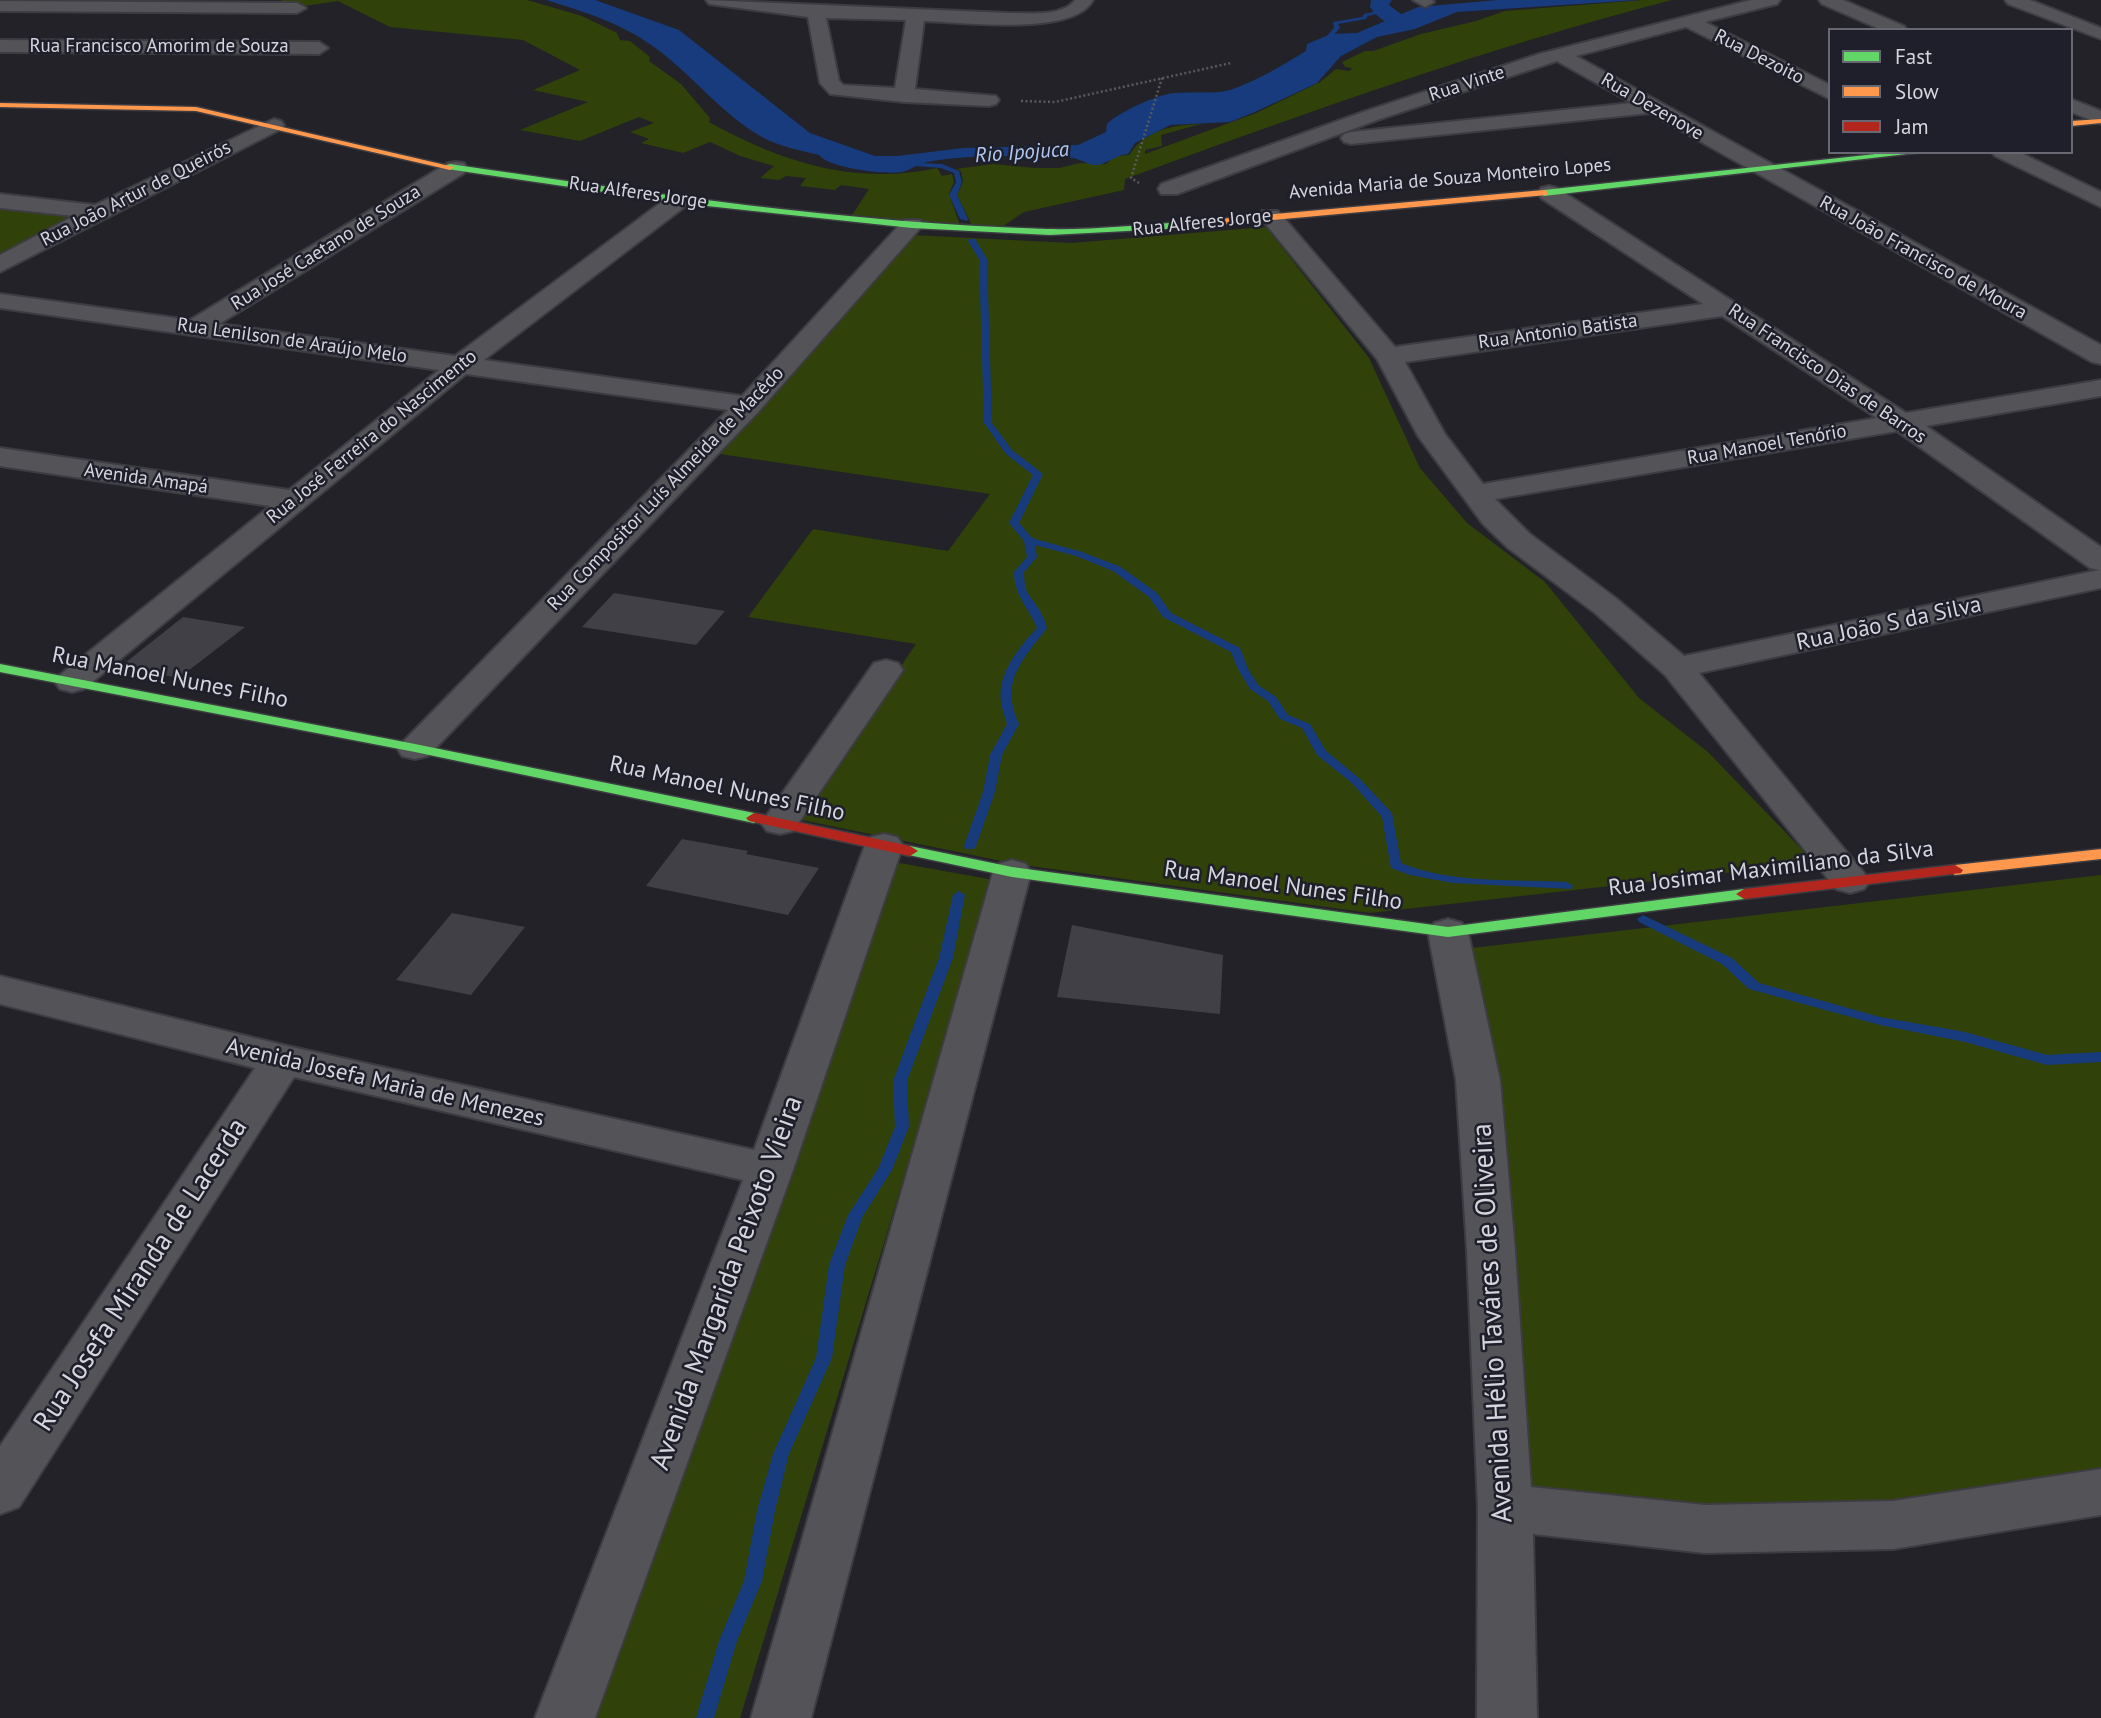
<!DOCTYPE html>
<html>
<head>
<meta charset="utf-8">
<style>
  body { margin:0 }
  #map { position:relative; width:2101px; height:1718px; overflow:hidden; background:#222228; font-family:"PT Sans",sans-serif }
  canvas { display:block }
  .legend { position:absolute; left:1828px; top:28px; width:245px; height:126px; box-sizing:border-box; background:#1f1f2b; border:2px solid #676872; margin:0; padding:9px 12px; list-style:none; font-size:21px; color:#d4d5dd }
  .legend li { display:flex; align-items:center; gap:14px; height:35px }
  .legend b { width:35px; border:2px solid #676872 }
</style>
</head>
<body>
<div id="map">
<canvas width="2101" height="1718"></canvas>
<ul class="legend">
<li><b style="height:9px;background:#63d668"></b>Fast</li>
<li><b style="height:9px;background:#ff974d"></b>Slow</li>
<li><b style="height:9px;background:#b3261e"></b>Jam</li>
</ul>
</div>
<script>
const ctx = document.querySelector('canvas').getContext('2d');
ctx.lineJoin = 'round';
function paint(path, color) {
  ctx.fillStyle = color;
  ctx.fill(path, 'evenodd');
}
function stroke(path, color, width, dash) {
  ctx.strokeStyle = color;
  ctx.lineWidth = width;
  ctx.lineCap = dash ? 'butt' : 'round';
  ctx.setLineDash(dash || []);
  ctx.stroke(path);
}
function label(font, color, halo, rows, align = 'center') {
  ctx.font = font + ' "PT Sans",sans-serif';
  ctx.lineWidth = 5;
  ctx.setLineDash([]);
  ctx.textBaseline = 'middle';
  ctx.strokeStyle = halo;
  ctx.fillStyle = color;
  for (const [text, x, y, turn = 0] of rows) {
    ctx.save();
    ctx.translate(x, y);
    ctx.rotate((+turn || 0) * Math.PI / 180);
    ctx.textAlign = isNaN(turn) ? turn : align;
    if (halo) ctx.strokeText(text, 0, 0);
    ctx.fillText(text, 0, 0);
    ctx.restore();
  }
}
const green = new Path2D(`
  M280,0H527L582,16L617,33L620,40L630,41L650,57L649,61L681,84L710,118L709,122C781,162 855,186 937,168L942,176L952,174L954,182L949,194L960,225L852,215L869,189L841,185L835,190L800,186L806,178L786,176L779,180L760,178L774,166L740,156L710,142L683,153L641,143L649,139L630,132L654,123L639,117L580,141L520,130L588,102L533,90L580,70L523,40L390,27L338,1L298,7Z
  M1643,0H1672C1486,48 1305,113 1125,179L1124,190L1024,212L1002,227L972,226L957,195L963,182L961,171L956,169L993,164L1035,168H1059L1080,163L1106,164L1115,156L1129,155C1146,129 1173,125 1201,124L1161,135L1162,146L1145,150V154L1256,113L1320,82L1336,69L1350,71L1352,68L1345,67L1342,62L1365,51H1373L1421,34L1476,21L1505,11Z
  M0,207L75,216L0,255Z
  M1266,227L1369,358L1420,468L1467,523L1545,582L1639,698L1708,752L1815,863L1370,913L1016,864L797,819L916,644L748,617L813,529L948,551L990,494L720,454L912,235L1071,243Z
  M894,862L994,880L740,1718H587Z
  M2101,875V1469L1889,1502L1688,1506L1529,1494L1472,948Z`);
const water = new Path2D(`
  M546,0H595L679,30L810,133L875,156H897L963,148L1078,145L1106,132L1107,124C1119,112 1156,95 1174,93C1193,91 1216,95 1233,89C1258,80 1283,65 1306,51L1307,44L1331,34L1357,33L1418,7L1498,0H1639L1457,12L1415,29L1377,37L1341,56L1317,83L1255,112L1230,122L1170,125L1135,143L1128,154C1114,155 1106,166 1093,165C1087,164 1080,159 1073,158C1057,155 1040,156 1024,156C993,156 958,156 927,162C918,164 910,170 902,172C885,175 829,168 819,155C800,150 780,147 762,137C721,114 693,75 654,47C621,23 585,12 546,0Z`);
const stream = new Path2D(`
  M1379,5L1382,7L1377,14L1368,16L1366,19L1338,24L1340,28L1330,39L1336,43V45H1332L1324,39L1334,28L1333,22L1362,17L1364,14L1373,12Z
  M903,162L942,164L959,171L962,182L957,195L968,219L967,221L960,219L949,195L956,182L954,173L941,168L901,165L900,164Z
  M969,239H975L987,259L992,423L1012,450L1043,474L1019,523L1032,538L1082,552L1121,567L1157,593L1171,613L1240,648L1248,669L1258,685L1276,697L1288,715L1310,724L1326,751L1360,779L1392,813L1401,863C1452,884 1513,879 1567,882L1573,886L1571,889L1453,883L1410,875L1391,868L1382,817L1352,783L1317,755L1302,728L1280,719L1268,701L1250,689L1238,669L1231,652L1163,617L1149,597L1113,571L1076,556L1035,545L1037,557L1024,572C1024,595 1030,594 1040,611C1043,616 1045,622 1047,628C1031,649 1007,673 1012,702C1013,710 1016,717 1019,724L1002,755L995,792L976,846L974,849H966L964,846L983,792L990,755L1007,724C1005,717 1002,710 1001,702C997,674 1019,647 1037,628C1028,606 1014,596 1014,572L1027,557L1024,541L1009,523L1033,475L1006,454L984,423L979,259L968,241Z
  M959,891L965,895L953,958L907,1081L909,1127L892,1170L863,1216L845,1265L832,1358L789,1454L775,1511L762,1581L737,1641L714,1718H696L719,1641L744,1581L757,1511L773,1454L816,1358L829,1265L848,1215L878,1169L895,1127L893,1081L939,958L953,895Z
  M1643,915L1732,958L1759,983L1880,1017L1965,1032L2047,1055L2101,1052V1062L2047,1065L1965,1042L1880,1025L1749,989L1722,964L1639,922L1637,919Z`);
const canal = new Path2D(`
  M1371,0H1392L1389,5L1409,20L1406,24C1391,28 1378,19 1370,7Z`);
const building = new Path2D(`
  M614,593L725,611L696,645L582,627Z
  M183,617L245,627L179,678L120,667Z
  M682,839L748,851L746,854L819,868L788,915L646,886Z
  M452,913L525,927L471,995L396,980Z
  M1072,925L1223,955L1220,1014L1057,997Z`);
const path = new Path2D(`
  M1021,101L1055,102L1231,63
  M1139,183L1131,178L1162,78`);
const street = new Path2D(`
  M706,0L1008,13C1027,13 1063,17 1075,0H1093C1074,37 961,22 924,21L915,89L996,96L999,100L996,104L989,106L904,102L830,94L820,83L808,17L709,4ZM826,18L906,20L895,88L843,85L839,81Z
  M1413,0H1432L1434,2L1425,7Z
  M1751,0H1780L1777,4L1705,22L1830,85V99L1686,27L1576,56L2101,345V364L2092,362L1650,113L1351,144L1344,142L1341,138L1344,134L1351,132L1632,103L1557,61L1380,119L1177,194H1161L1158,189L1161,184L1366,111L1539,54Z
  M1819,0H1843L1904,26L1907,30H1882L1822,4Z
  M2005,0H2030L2101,28V39L2008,4Z
  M0,1L297,3L306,8L297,13L0,11Z
  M0,40L319,42L328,48L319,54L0,52Z
  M2071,99L2101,111V124L2071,112Z
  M274,119L281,121L284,125L281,129L0,272V255L74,216L0,208V194L95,205Z
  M1992,152H2019L2101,192V207L1995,156Z
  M456,162L464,163L467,168L464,173L219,324L455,356L671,195H687L690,200L687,205L484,360L742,396L904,220H920L923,225L759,411L428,756L415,759L402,756L397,748L728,410L466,374L84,689L72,692L60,689L55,682L60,675L270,506L0,466V448L289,490L439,370L0,308V294L190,320L448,163Z
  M1549,186L1557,188L1906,413L2101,380V396L1926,426L2101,547V588L1699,673L1864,873L1870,881L1864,889L1850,893L1836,889L1665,675L1595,613L1508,548L1483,524L1418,436L1377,359L1259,216L1262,211H1278L1395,347L1703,304L1541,198L1538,193L1541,188ZM1722,316L1877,418L1483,484L1445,434L1405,362ZM1897,431L2090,568L2099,570L1684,656L1617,599L1530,534L1495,499Z
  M886,660L898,663L903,670L793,831L780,834L767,831L761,823L767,815L874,663Z
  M884,834L897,837L903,845L793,1170L595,1718H535L743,1180L294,1077L19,1507L0,1514V1446L255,1068L0,1004V976L283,1045L754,1150L865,845L871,837Z
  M1012,860L1026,864L1031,872L811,1718H751L993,872L998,864Z
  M1448,919L1462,923L1468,932L1500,1080L1515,1250L1531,1487L1705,1505L1893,1501L2101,1469V1515L1893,1549L1705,1553L1533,1534L1537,1718H1477L1478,1508L1467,1250L1456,1080L1428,932L1434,923Z`);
const fast = new Path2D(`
  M1894,152H1924L1544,196L1539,193L1544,190Z
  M450,164C648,193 847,223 1047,229C1093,230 1139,225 1185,222L1190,225L1185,228L1050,235L912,228L679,203L447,169V165Z
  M0,664L415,744L754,813L762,818L754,823L415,752L0,672Z
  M910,846L1012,867L1448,927L1744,889L1752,894L1744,899L1448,937L1012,877L904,854L902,851L904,848Z`);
const slow = new Path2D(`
  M0,103L196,107L454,167L450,170L196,111L0,107Z
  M2101,119V123L2071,126V121Z
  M1544,190L1547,191V195L1185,228L1180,225L1185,222Z
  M2101,849V859L1955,875L1947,870L1955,865Z`);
const jam = new Path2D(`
  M754,813L910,846L918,851L910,856L749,821L746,818Z
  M1955,865L1963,870L1961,873L1744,899L1736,894L1744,889Z`);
const farStreetnames = [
  ["Rua Francisco Amorim de Souza",159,47],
  ["Rua Dezoito",1759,57,27],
  ["Rua Vinte",1467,84,-18],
  ["Rua Dezenove",1652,107,30],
  ["Avenida Maria de Souza Monteiro Lopes",1450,179,-5],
  ["Rua Alferes Jorge",638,193,8],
  ["Rua João Artur de Queirós",136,194,-27],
  ["Rua Alferes Jorge",1202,223,-6],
  ["Rua José Caetano de Souza",326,248,-32],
  ["Rua João Francisco de Moura",1923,258,29],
  ["Rua Antonio Batista",1558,332,-8],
  ["Rua Lenilson de Araújo Melo",292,341,8],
  ["Rua Francisco Dias de Barros",1827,374,34],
  ["Rua José Ferreira do Nascimento",372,437,-39],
  ["Rua Manoel Tenório",1767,445,-10],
  ["Avenida Amapá",146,479,8],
  ["Rua Compositor Luís Almeida de Macêdo",666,489,-46]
];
const farWaternames = [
  ["Rio Ipojuca",1022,153,-4]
];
const streetNames = [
  ["Rua João S da Silva",1889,624,-12],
  ["Rua Manoel Nunes Filho",170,678,11],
  ["Rua Manoel Nunes Filho",727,789,12],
  ["Rua Josimar Maximiliano da Silva",1771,869,-7],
  ["Rua Manoel Nunes Filho",1283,886,8],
  ["Avenida Josefa Maria de Menezes",385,1083,13]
];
const nearStreetnames = [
  ["Rua Josefa Miranda de Lacerda",141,1275,-57],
  ["Avenida Margarida Peixoto Vieira",727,1283,-70],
  ["Avenida Hélio Taváres de Oliveira",1493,1323,-93]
];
paint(green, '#30410a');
paint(water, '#173b7c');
paint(stream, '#173b7c');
paint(canal, '#173b7c');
paint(building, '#404046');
stroke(street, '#3c3c42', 4);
stroke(fast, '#3c3c42', 3);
stroke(slow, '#3c3c42', 3);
stroke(jam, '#3c3c42', 3);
stroke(path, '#595a5e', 2.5, [2, 2.5]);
paint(street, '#535358');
paint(fast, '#63d668');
paint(slow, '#ff974d');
paint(jam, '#b3261e');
label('19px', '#d4d5dd', '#1f1f2b', farStreetnames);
label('italic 21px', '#b0c8f0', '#1f1f2b', farWaternames);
label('23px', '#d4d5dd', '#1f1f2b', streetNames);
label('28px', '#d4d5dd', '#1f1f2b', nearStreetnames);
</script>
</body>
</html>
